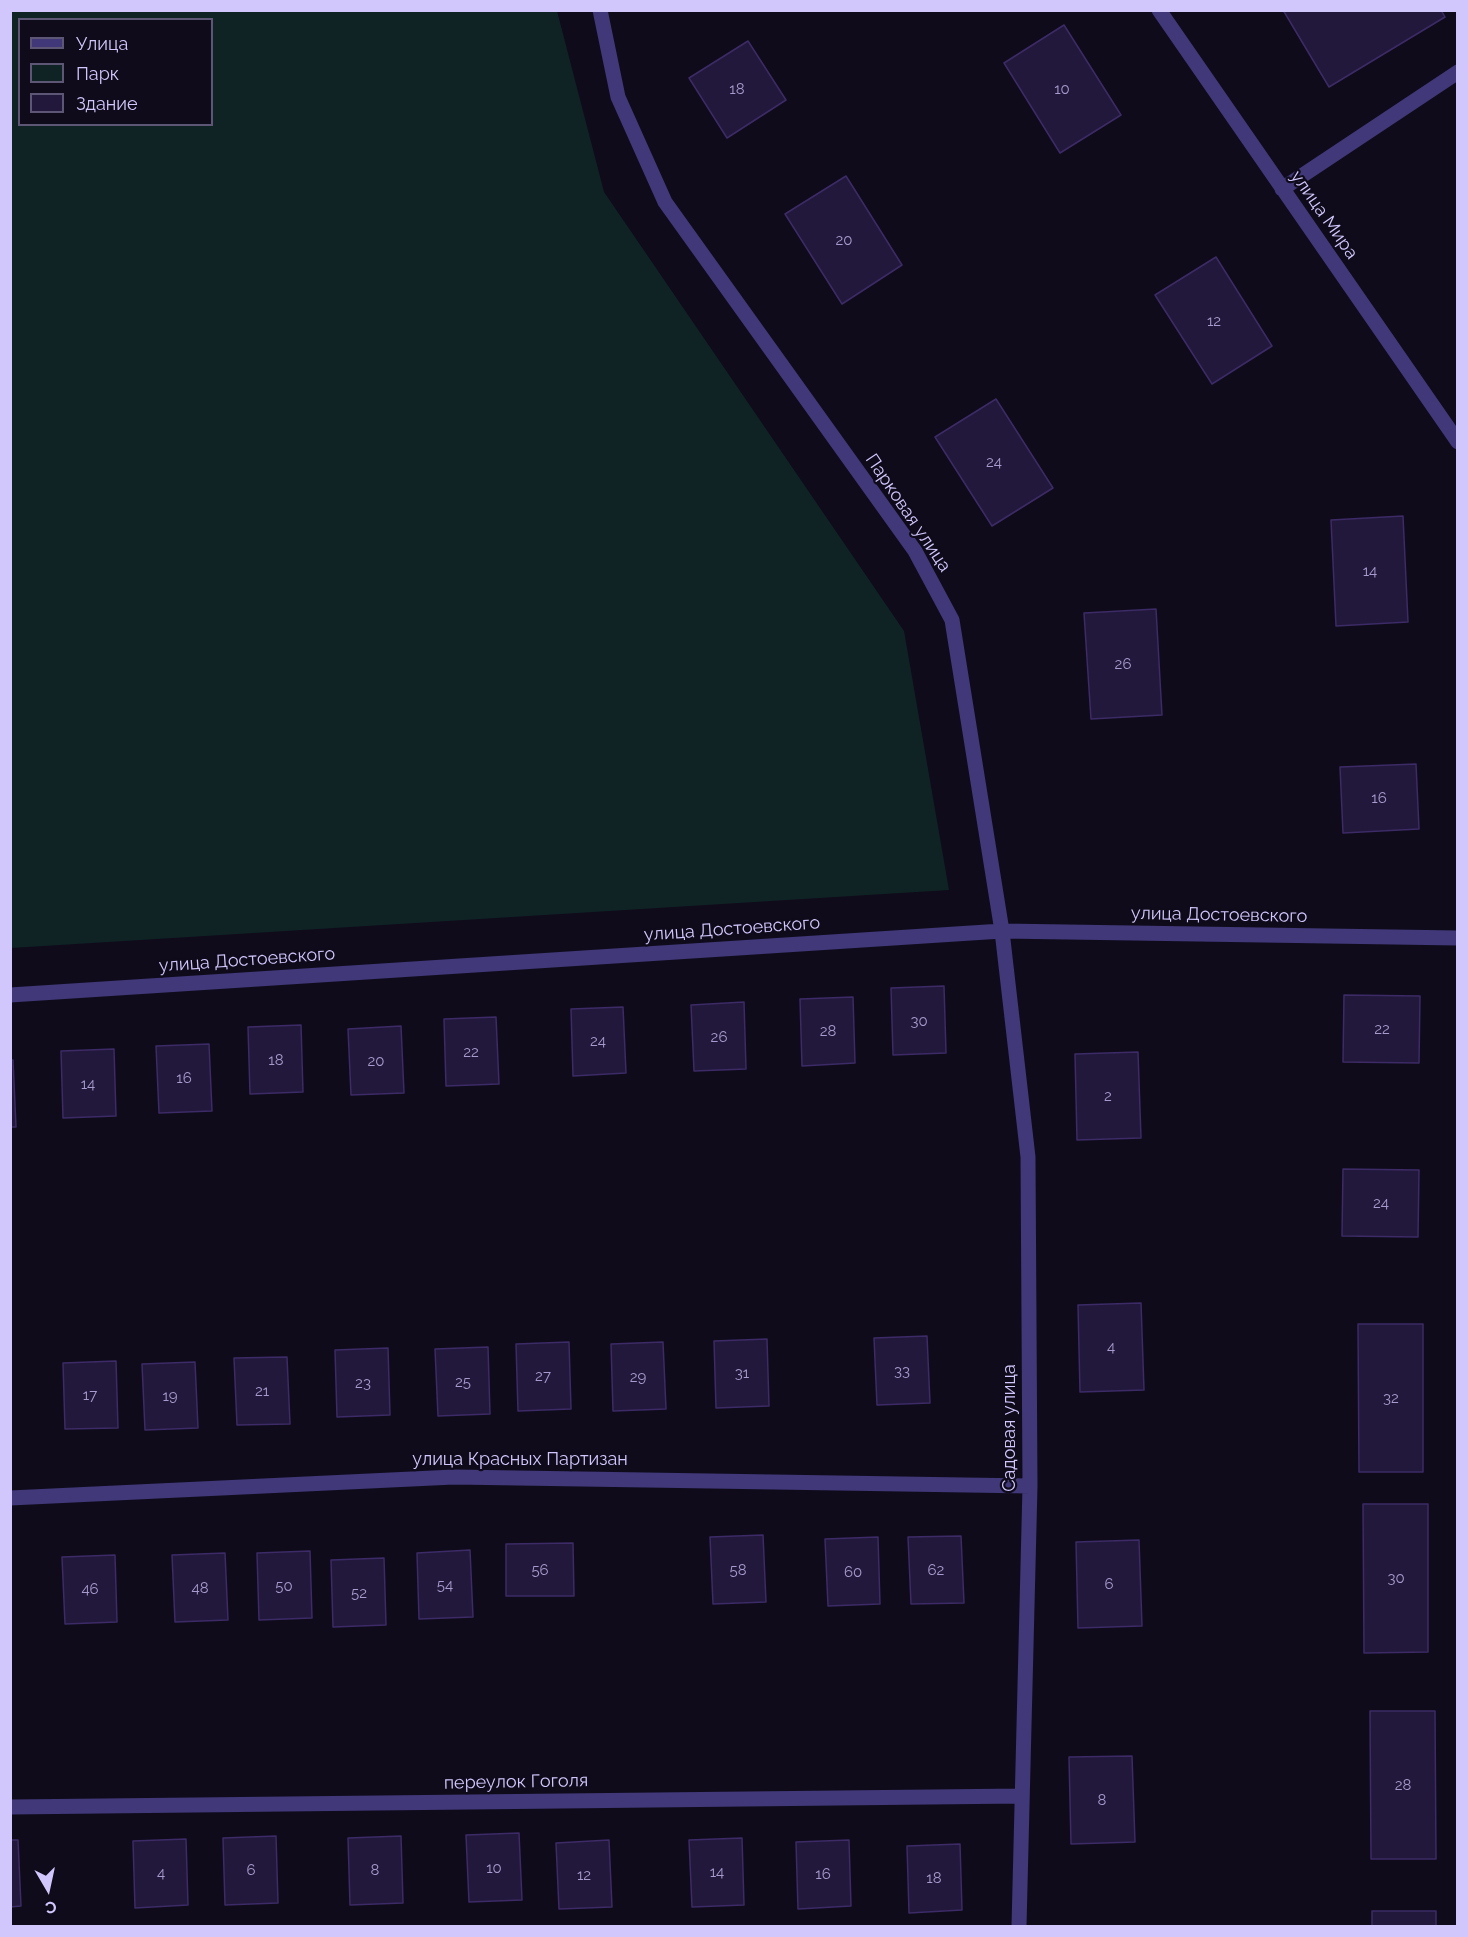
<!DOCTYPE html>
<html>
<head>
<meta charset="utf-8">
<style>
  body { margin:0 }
  #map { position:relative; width:1468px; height:1937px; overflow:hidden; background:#0f0b1b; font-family:Raleway,sans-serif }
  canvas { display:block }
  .frame { position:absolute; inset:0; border:12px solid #d2c7fd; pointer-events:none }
  .legend { position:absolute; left:18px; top:18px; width:195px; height:108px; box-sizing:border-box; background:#0f0b1b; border:2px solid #5d5675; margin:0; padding:8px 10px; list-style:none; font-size:18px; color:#d2c7fd }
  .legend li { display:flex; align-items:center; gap:12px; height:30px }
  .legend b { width:30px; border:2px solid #5d5675 }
  .north { position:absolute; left:18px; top:1859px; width:60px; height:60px; -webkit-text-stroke:4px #0f0b1b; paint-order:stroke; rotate:171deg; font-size:16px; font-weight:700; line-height:24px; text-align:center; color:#d2c7fd }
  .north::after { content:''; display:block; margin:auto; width:21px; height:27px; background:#d2c7fd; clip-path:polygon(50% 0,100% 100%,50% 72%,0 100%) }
</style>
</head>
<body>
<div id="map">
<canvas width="1468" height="1937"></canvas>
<div class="frame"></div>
<ul class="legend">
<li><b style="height:8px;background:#403878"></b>Улица</li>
<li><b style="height:16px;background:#0f2324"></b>Парк</li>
<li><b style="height:16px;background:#22183b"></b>Здание</li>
</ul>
<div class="north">С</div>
</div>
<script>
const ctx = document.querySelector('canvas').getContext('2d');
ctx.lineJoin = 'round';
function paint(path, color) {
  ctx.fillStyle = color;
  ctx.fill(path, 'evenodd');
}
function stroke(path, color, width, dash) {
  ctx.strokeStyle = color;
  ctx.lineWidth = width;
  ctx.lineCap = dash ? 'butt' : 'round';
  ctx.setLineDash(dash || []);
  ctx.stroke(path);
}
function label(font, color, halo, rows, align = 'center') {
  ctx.font = font + ' Raleway,sans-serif';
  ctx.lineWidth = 4.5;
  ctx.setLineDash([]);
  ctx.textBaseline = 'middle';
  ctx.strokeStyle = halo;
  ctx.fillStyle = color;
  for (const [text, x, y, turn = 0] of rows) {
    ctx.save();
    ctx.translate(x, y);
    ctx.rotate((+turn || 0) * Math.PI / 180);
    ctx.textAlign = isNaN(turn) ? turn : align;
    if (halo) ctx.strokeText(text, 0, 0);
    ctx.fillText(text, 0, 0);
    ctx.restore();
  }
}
const green = new Path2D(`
  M11,10L557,11L604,192L904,631L949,890L11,948ZM20,20H212V124H20Z`);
const building = new Path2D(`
  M1283,10H1441L1445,17L1329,87Z
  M1064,25L1121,115L1060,153L1004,63Z
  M748,41L786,100L727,138L689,78Z
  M846,176L902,265L842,304L785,214Z
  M1216,257L1272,346L1212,384L1155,295Z
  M996,399L1053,488L992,526L935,437Z
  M1403,516L1408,622L1336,626L1331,520Z
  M1156,609L1162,715L1091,719L1084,613Z
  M1416,764L1419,829L1343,833L1340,767Z
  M944,986L946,1053L893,1055L891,988Z
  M1344,995L1420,996L1419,1063L1343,1062Z
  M853,997L855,1063L802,1066L800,999Z
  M744,1002L746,1069L694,1071L691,1005Z
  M623,1007L626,1073L573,1076L571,1009Z
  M496,1017L499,1084L446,1086L444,1019Z
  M301,1025L303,1092L250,1094L248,1027Z
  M401,1026L404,1093L351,1095L348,1029Z
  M209,1044L212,1111L159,1113L156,1046Z
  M114,1049L116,1116L63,1118L61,1051Z
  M1138,1052L1141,1138L1077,1140L1075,1054Z
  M10,1060H13L16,1127H10Z
  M1343,1169L1419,1170L1418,1237L1342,1236Z
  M1141,1303L1144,1390L1080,1392L1078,1305Z
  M1358,1324H1423V1472H1359Z
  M927,1336L930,1403L877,1405L874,1338Z
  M767,1339L769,1406L716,1408L714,1341Z
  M569,1342L571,1409L518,1411L516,1344Z
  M663,1342L666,1409L613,1411L611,1344Z
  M488,1347L490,1414L438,1416L435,1349Z
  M388,1348L390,1415L337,1417L335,1350Z
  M287,1357L290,1424L237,1425L234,1358Z
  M116,1361L118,1428L65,1429L63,1363Z
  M195,1362L198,1428L145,1430L142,1364Z
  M1363,1504H1428V1652L1364,1653Z
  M763,1535L766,1602L713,1604L710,1537Z
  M961,1536L964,1603L911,1604L908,1537Z
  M878,1537L880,1604L828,1606L825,1539Z
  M1139,1540L1142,1626L1078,1628L1076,1542Z
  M573,1543L574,1596H506V1544Z
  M470,1550L473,1617L419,1619L417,1553Z
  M310,1551L312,1618L259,1620L257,1553Z
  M225,1553L228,1620L175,1622L172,1555Z
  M115,1555L117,1622L65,1624L62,1557Z
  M384,1558L386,1625L333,1627L331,1560Z
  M1370,1711H1435L1436,1859H1371Z
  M1132,1756L1135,1842L1071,1844L1069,1757Z
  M519,1833L522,1900L469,1902L466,1835Z
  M276,1836L278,1903L225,1905L223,1838Z
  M401,1836L403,1903L350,1905L348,1838Z
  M742,1838L744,1905L692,1907L689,1840Z
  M186,1839L188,1905L135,1908L133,1841Z
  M10,1840H18L21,1906L10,1907Z
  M609,1840L612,1907L559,1909L556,1843Z
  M849,1840L851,1906L798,1909L796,1842Z
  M960,1844L962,1910L909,1913L907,1846Z
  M1372,1911H1436V1926H1372Z`);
const minor = new Path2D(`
  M600,10L618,97L665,202L915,551L952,620L1002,931L1028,1157L1030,1486L1019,1926
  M1159,10L1458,442
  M1282,189L1458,72
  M10,995L1002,931L1458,938
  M10,1498L454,1477L1030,1486
  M10,1807L1022,1796`);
const numberNames = [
  ["18",737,89],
  ["10",1062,89],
  ["20",844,240],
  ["12",1214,321],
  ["24",994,462],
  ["14",1370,571],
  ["26",1123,664],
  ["16",1379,798],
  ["30",919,1021],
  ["22",1382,1029],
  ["28",828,1031],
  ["26",719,1037],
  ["24",598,1041],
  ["22",471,1052],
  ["18",276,1060],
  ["20",376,1061],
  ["16",184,1078],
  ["14",88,1084],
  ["2",1108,1096],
  ["24",1381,1203],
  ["4",1111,1347],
  ["33",902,1371],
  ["31",742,1373],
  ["27",543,1376],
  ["29",638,1377],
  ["25",463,1382],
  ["23",363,1383],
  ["21",262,1391],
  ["17",90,1395],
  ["19",170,1396],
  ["32",1391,1398],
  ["56",540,1570],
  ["58",738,1570],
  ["62",936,1570],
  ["60",853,1572],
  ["30",1396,1578],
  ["6",1109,1584],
  ["54",445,1585],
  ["50",284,1586],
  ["48",200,1588],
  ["46",90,1589],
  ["52",359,1593],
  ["28",1403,1785],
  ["8",1102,1800],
  ["10",494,1868],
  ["6",251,1870],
  ["8",375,1870],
  ["14",717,1872],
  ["4",161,1873],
  ["16",823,1874],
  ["12",584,1875],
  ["18",934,1878]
];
const streetNames = [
  ["улица Мира",1324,215,55],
  ["Парковая улица",908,513,56],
  ["улица Достоевского",1219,915,1],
  ["улица Достоевского",732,929,-4],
  ["улица Достоевского",247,960,-4],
  ["Садовая улица",1010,1428,-90],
  ["улица Красных Партизан",520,1460],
  ["переулок Гоголя",516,1782,-1]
];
paint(green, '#0f2324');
paint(building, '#22183b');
stroke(building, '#3c2b66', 1.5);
stroke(minor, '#403878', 15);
label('15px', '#a69bcc', null, numberNames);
label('18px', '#d2c7fd', '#0f0b1b', streetNames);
</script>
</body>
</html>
